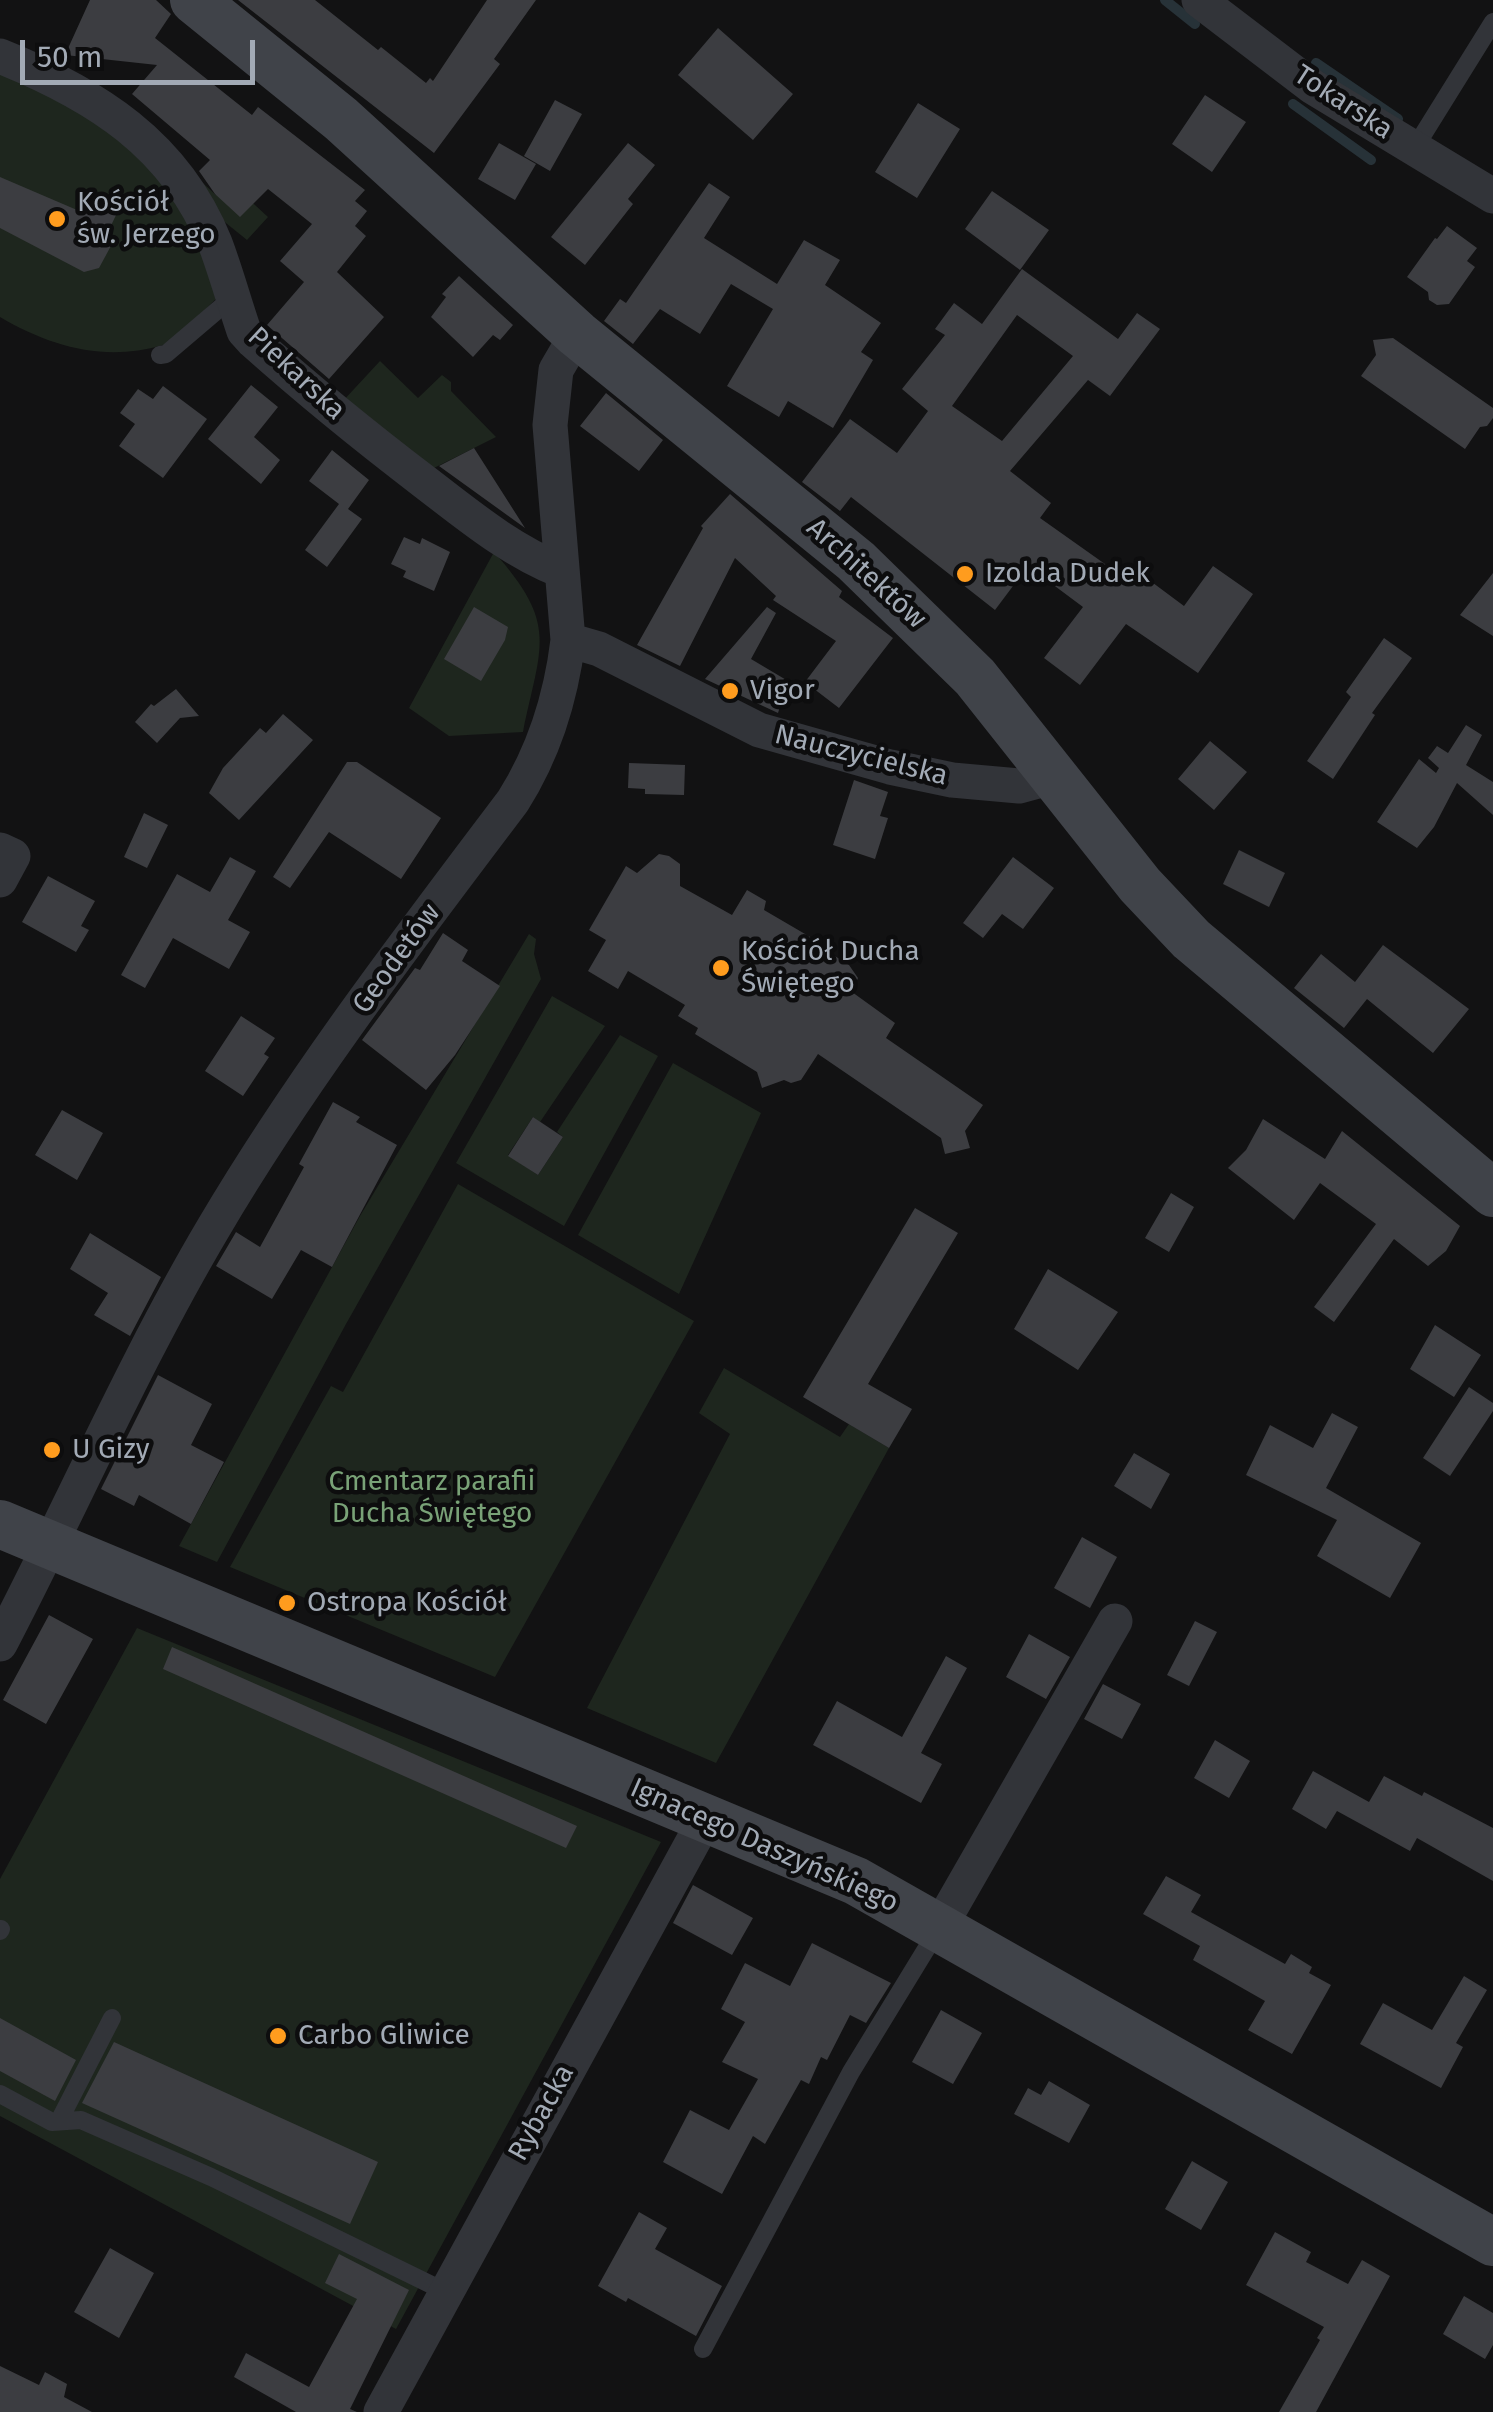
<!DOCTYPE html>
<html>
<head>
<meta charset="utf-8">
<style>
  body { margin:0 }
  #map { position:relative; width:1493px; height:2412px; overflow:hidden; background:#121213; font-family:"Fira Sans",sans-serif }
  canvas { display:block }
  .scale { position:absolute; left:20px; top:40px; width:235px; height:45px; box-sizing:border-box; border:5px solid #a2aab5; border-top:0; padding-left:12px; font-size:30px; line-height:35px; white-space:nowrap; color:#a2aab5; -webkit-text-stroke:8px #0d0d0e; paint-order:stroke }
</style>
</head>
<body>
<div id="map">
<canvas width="1493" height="2412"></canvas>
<div class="scale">50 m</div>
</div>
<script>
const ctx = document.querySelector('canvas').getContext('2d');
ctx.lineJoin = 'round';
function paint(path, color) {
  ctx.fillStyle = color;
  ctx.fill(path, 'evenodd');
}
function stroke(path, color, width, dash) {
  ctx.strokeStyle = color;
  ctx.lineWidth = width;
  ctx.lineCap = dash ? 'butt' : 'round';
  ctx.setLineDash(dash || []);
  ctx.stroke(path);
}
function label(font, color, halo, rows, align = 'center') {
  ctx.font = font + ' "Fira Sans",sans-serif';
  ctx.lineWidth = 9;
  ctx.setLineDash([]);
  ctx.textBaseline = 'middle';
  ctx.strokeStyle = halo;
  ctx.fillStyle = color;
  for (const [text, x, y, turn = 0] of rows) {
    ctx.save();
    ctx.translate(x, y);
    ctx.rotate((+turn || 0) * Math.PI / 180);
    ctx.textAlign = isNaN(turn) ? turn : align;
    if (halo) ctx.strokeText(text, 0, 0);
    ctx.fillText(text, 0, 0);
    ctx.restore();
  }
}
const green = new Path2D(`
  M0,67L115,127L192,215L216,299C204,310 177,340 163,345C105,362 51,347 0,317Z
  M195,176L216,195L229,181L268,217L247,240L216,215Z
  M380,361L418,398L442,375L451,382V391L496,437L432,469L342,402Z
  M494,552C559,625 541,645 523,732L449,736L409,708Z
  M529,934L536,939L534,954L541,979L346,1324L217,1562L179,1546L360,1216Z
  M552,996L605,1026L540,1122L533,1117L508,1155L538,1175L563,1137L557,1132L620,1035L658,1056L564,1226L456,1163Z
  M673,1063L761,1113L679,1294L578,1235Z
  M458,1184L694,1321L495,1677L230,1567L331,1386L343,1392Z
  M724,1368L840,1437L849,1424L889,1448L716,1763L587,1708L730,1434L699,1413Z
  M137,1628L661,1842L396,2329L0,2116V1879Z`);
const stream = new Path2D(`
  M1165,0L1195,24
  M1316,63L1398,119
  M1293,104L1371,160`);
const building = new Path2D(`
  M90,0H156L171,14L155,38L252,115L258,107L365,190L355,201L367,211L355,226L366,236L337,272L384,317L329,379L267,325L304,282L280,261L312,224L268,189L240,217L215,194L199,171L210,160L132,94L157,65L65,55Z
  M238,0H315L378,50L381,47L426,83L430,78L433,81L487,0H536L494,59L500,64L434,153Z
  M718,28L793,94L753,140L678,75Z
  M1205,95L1246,122L1212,172L1172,144Z
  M555,100L582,114L550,171L524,156Z
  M918,103L960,129L917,198L875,172Z
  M499,143L536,164L515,200L478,179Z
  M628,143L655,165L628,199L633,204L585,265L551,237Z
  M0,177L77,210L83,196L117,213L107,234L112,244L99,268L84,272L0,228Z
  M709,183L730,197L704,238L777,284L804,240L840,260L825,285L881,323L861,352L873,360L833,428L788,401L779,417L727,386L773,309L731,284L700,334L660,309L633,344L604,321L620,299L626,303Z
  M992,191L1049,230L1020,270L965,229Z
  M1447,226L1477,248L1467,261L1475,267L1449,304L1437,305L1429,300L1428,292L1407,277L1435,238L1437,239Z
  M1022,269L1118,339L1137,313L1160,329L1110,396L1088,380L1010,471L1051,503L1040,518L1129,581L1137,571L1184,606L1213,566L1253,594L1198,673L1126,624L1080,685L1044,658L1083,607L1028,566L995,610L851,497L840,511L802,482L850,419L897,453L928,411L902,389L945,335L935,329L954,303L982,324ZM1017,315L1073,356L1002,441L952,406Z
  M459,276L513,325L500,340L493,335L473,357L431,317L446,297L442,294Z
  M1393,338L1493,408V418L1487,426L1480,427L1465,449L1361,376L1376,355L1373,340Z
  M251,385L278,407L254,437L280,460L261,484L208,439Z
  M163,386L207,419L163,478L119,446L135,424L120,413L138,389L153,399Z
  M606,393L663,440L639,471L580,426Z
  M474,448L525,528L439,466Z
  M332,450L369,480L348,509L362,519L327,567L305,550L339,504L309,481Z
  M730,494L842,591L839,597L893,638L839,708L805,682L836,641L773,600L776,596L735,558L680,666L637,645L703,528L701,526Z
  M404,537L420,544L422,538L450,552L434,591L403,577L406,571L391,564Z
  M1493,573V636L1460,615Z
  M474,607L508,627L505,640L481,681L444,659Z
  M767,607L776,613L751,659L788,681L778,713L705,679Z
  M1384,638L1412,658L1372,713L1375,715L1333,779L1307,761L1351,697L1346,692Z
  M176,689L199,716L180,718L157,743L135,722L151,704L154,706Z
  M283,714L313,740L239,820L209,793L223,768L260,728L266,733Z
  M1466,725L1482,735L1466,765L1493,782V815L1457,783L1434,827L1417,848L1377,822L1419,759L1436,773L1439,768L1428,758L1437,746L1448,753Z
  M1210,741L1247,772L1214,810L1178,779Z
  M347,762H357L441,818L401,879L329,832L290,888L273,877Z
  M629,763L685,765L684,795L645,794V789L628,788Z
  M854,780L888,792L880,816L888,818L875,859L833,845Z
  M144,813L168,825L147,868L124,857Z
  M1239,850L1285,873L1269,907L1223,884Z
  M659,854L669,856L680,864V886L732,915L747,890L766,901L764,910L829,948L827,951L849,965L858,978L852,992L895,1023L886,1038L983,1105L965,1131L970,1148L945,1154L941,1138L818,1054L801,1080L791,1083L784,1080L762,1088L757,1072L695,1034L698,1028L678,1016L685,1005L628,971L618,989L588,971L606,940L589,930L626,866L637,873Z
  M230,857L256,871L228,920L250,932L229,969L173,938L145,988L121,975L177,874L210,892Z
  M1013,857L1054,888L1023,929L1002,914L983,938L963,923Z
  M48,876L95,901L81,926L89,930L76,952L22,922Z
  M443,933L468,950L462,961L500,986L455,1055L426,1090L362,1040L415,968L420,970Z
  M1383,945L1469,1009L1433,1053L1367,999L1344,1028L1294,988L1321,954L1355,982Z
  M241,1016L275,1038L264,1054L269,1057L243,1096L205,1071Z
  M333,1102L360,1117L356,1122L397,1145L332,1267L301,1250L272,1299L216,1266L236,1232L260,1247L304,1167L299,1164Z
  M62,1110L103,1133L77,1180L35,1155Z
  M533,1117L563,1137L538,1175L508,1156Z
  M1263,1119L1325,1159L1342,1131L1460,1226L1446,1251L1428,1266L1394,1239L1334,1322L1314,1307L1376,1224L1320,1183L1294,1220L1228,1168L1246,1150Z
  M1171,1193L1194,1207L1169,1252L1145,1238Z
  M915,1208L958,1233L868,1384L912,1409L889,1448L803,1397Z
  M90,1233L161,1277L130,1336L94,1315L108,1293L70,1269Z
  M1048,1269L1118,1312L1078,1370L1014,1329Z
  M1435,1325L1481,1355L1454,1397L1410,1369Z
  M158,1375L212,1404L191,1445L224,1462L191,1524L139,1495L134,1506L101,1489Z
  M1469,1387L1493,1403V1411L1450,1476L1423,1458Z
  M1332,1413L1358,1427L1326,1488L1421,1543L1390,1598L1317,1556L1337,1520L1246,1475L1270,1425L1313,1448Z
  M1134,1453L1170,1474L1151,1509L1114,1486Z
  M1082,1537L1117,1557L1090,1608L1054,1588Z
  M49,1615L93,1639L46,1724L3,1700Z
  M1195,1621L1217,1632L1189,1686L1167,1675Z
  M1029,1634L1070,1657L1046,1699L1006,1677Z
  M172,1647L577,1826L566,1848L163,1669Z
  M946,1656L967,1668L921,1753L942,1764L921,1803L813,1745L837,1701L902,1737Z
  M1103,1684L1141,1704L1122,1739L1084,1719Z
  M1215,1740L1250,1761L1229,1798L1194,1778Z
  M1313,1771L1369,1802L1384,1776L1422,1796L1424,1792L1493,1828V1881L1417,1838L1410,1851L1337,1811L1326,1829L1292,1809Z
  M1166,1876L1201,1895L1191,1912L1285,1964L1291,1954L1312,1967L1309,1973L1331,1985L1292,2054L1248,2030L1265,2001L1193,1960L1200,1946L1143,1914Z
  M693,1885L753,1918L732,1955L673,1923Z
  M812,1943L891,1983L866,2023L850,2015L827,2060L821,2057L809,2084L801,2080L765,2144L753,2136L722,2194L663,2162L690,2110L729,2130L758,2079L722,2062L745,2022L721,2009L745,1963L790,1986Z
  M1464,1976L1487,1990L1456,2043L1463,2047L1441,2088L1360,2044L1383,2003L1432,2030Z
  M941,2010L982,2033L953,2084L912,2062Z
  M0,2018L76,2060L55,2101L0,2071Z
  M114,2042L378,2162L350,2224L82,2103Z
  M1049,2081L1090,2105L1069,2143L1014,2114L1028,2088L1041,2095Z
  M1192,2161L1228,2182L1201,2230L1165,2209Z
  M639,2212L667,2228L655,2249L722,2286L696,2336L628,2298L626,2302L598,2286Z
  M1275,2232L1311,2252L1306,2262L1348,2284L1362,2260L1390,2276L1316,2412H1279L1320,2340L1317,2338L1324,2327L1246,2285Z
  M110,2248L154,2273L119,2338L74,2312Z
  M339,2254L409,2290L350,2409L357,2412H296L234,2377L246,2353L309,2387L357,2299L325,2283Z
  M1464,2296L1493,2313V2345L1485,2359L1443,2334Z
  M0,2366L39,2385L45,2372L67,2384L64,2397L92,2412H0Z`);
const lane = new Path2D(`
  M1414,149L1493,22
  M160,355L166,354L233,297
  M0,1931L1,1929
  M0,2094L52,2122L81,2120L211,2177L444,2291
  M59,2121L112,2018
  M703,2349L851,2072L939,1928`);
const street = new Path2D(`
  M1199,0L1313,87L1493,196
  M0,56C95,94 175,144 215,243C226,272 234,302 244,331L253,341C309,391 367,438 426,483C469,516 511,551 562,571
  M568,640L599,649L759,730L890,767L952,780L1019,786L1052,777
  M0,850L13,856L0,880
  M0,1644C72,1506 134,1362 214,1227C302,1078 409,939 513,801C544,752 561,698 568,640L550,425L556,370L577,334
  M939,1928L1115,1621
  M381,2412L707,1816`);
const secondary = new Path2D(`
  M194,0L341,119L577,334L856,561L975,677L1140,885L1191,939L1493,1193
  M0,1524L856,1881L1493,2242`);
const markers = [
  [57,219,10,"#ff9c1e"],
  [965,574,10,"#ff9c1e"],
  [730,691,10,"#ff9c1e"],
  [721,968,10,"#ff9c1e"],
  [52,1450,10,"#ff9c1e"],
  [287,1603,10,"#ff9c1e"],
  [278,2036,10,"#ff9c1e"]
];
const streetNames = [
  ["Tokarska",1343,103,33],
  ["Piekarska",296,374,43],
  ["Architektów",866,574,42],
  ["Nauczycielska",861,756,14],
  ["Geodetów",397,959,-54],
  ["Ignacego Daszyńskiego",764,1846,24],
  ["Rybacka",542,2113,-61]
];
const poiNames = [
  ["Kościół",77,203],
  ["św. Jerzego",77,235],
  ["Izolda Dudek",985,574],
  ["Vigor",750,691],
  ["Kościół Ducha",741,952],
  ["Świętego",741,984],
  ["U Gizy",72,1450],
  ["Ostropa Kościół",307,1603],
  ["Carbo Gliwice",298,2036]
];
const parkNames = [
  ["Cmentarz parafii",432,1482],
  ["Ducha Świętego",432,1514]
];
paint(green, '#1e261e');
stroke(stream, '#273238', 10);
paint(building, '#3c3d41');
stroke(lane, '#323439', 18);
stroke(street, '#323439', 35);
stroke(secondary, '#404349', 48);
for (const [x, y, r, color] of markers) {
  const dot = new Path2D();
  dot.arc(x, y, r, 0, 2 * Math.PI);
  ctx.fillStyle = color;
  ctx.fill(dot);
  stroke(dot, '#0d0d0e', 4);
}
label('28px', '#a2aab5', '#0d0d0e', streetNames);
label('28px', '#a2aab5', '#0d0d0e', poiNames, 'left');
label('28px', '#79a277', '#0d0d0e', parkNames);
</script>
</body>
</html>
